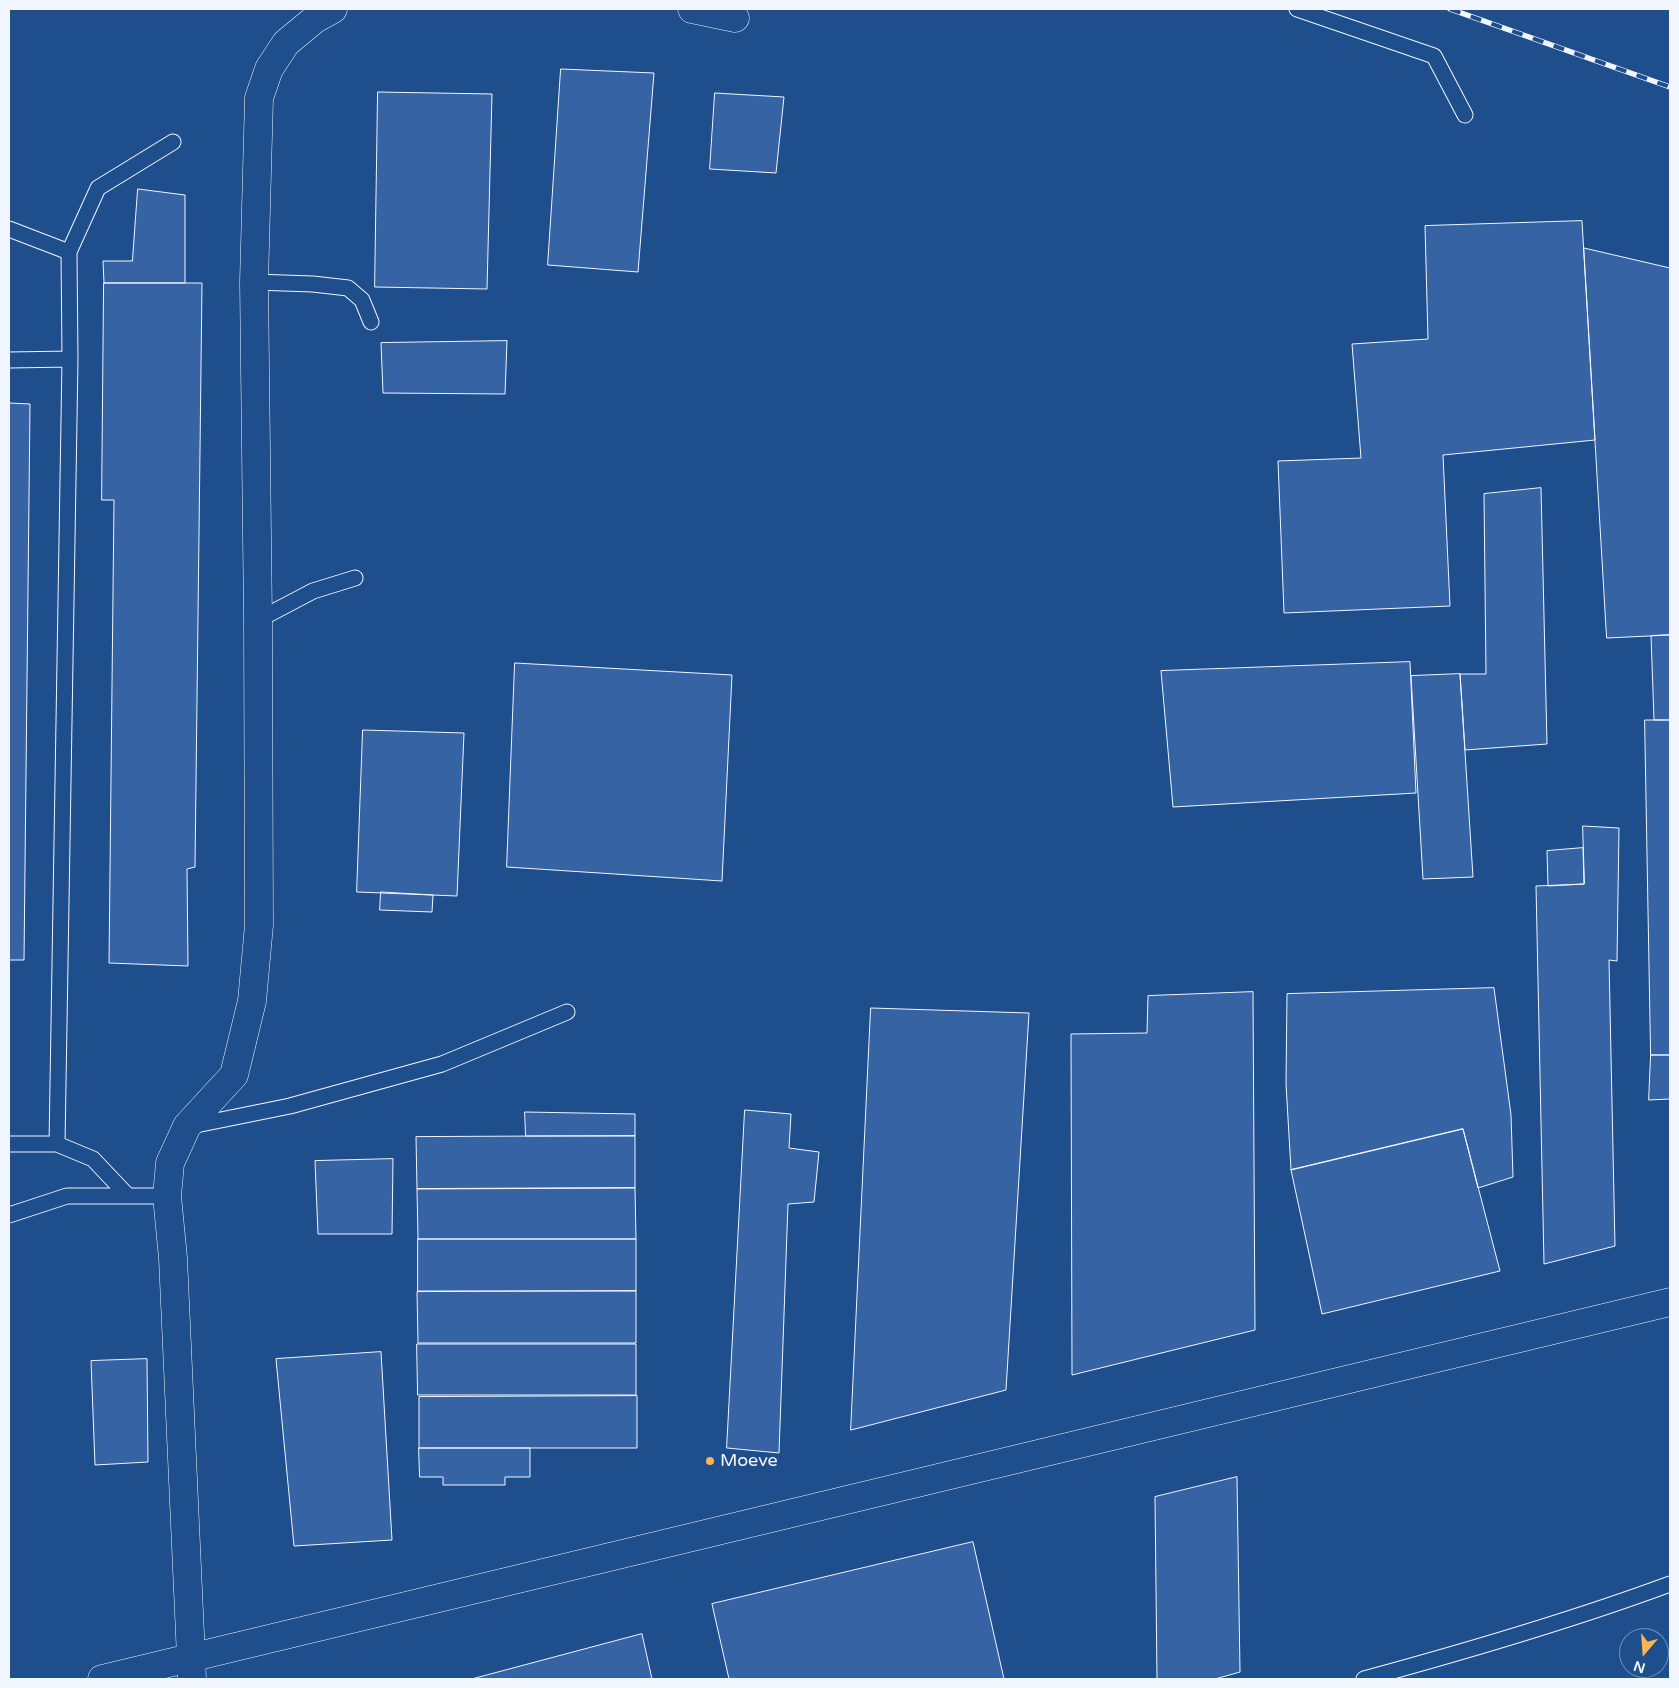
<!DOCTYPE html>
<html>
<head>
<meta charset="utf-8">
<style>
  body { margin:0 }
  #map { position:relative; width:1679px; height:1688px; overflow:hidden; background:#1f4e8c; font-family:"Varela Round",sans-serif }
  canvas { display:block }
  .frame { position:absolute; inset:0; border:10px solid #f2f6ff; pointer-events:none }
  .north { position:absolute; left:1619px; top:1628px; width:50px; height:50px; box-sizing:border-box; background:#1f4e8c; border:1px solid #7391ba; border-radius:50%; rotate:198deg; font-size:14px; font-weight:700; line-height:20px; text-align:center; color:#f2f6ff }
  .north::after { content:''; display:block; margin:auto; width:18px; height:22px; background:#ffb74d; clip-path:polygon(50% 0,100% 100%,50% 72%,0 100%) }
</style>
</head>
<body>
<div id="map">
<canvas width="1679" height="1688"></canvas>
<div class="frame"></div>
<div class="north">N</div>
</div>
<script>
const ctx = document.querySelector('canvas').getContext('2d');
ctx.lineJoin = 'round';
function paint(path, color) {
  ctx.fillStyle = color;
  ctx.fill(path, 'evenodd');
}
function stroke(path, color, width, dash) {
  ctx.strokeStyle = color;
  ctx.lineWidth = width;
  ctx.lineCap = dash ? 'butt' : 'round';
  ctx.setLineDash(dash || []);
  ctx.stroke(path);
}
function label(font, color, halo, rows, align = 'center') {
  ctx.font = font + ' "Varela Round",sans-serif';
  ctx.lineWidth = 4;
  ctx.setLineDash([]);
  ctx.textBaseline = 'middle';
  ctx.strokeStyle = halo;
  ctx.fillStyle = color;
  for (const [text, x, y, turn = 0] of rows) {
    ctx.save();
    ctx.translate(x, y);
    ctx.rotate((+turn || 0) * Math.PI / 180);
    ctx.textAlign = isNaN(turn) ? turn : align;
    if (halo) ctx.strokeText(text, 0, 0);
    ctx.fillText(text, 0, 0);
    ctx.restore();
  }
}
const building = new Path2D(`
  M561,69L654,73L638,272L548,265Z
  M378,92L492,94L487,289L375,287Z
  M715,93L784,97L776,173L710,169Z
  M138,189L185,195V283H104L103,261H132Z
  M1582,221L1595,440L1443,455L1450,606L1284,613L1278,461L1361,458L1352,344L1428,339L1425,226Z
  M1584,248L1670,268V635L1607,638Z
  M104,283H202L195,867L187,869L188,966L109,963L114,500H102Z
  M507,341L505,394L383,393L381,343Z
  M9,403L30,404L24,960H9Z
  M1541,488L1547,744L1465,750L1460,674H1486L1484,494Z
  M1670,635V720H1654L1651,636Z
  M1410,662L1416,793L1173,807L1161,671Z
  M515,663L732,675L722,881L507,867Z
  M1460,674L1473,877L1423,879L1411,676Z
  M1645,720H1670V1055H1651Z
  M363,730L464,733L457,896L357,892Z
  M1583,826L1619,828L1617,961L1609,960L1615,1246L1544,1264L1536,886L1584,884Z
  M1583,848L1584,884L1548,886L1547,851Z
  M381,892L433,895L432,912L380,910Z
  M1494,988L1511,1115L1513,1177L1478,1188L1463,1129L1291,1170L1286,1084L1287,994Z
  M1253,992L1255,1330L1072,1375L1071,1034L1147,1033L1148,996Z
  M871,1008L1029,1013L1006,1390L851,1430Z
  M1651,1055H1670V1099L1649,1100Z
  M745,1110L791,1114L789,1148L819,1152L814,1202L788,1204L779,1453L727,1448Z
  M525,1112L635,1114V1136H526Z
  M1463,1129L1500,1271L1322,1314L1291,1170Z
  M635,1136V1188L417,1189L416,1137Z
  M393,1159L392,1234H318L315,1161Z
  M635,1188L636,1239H418L417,1189Z
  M418,1239H636V1291H418Z
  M636,1291V1343H418L417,1292Z
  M417,1344H636V1395H418Z
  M381,1352L392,1540L294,1546L276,1359Z
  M147,1359L148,1462L95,1465L91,1361Z
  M637,1396V1448H419V1397Z
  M419,1448H530V1477H505V1485H443V1477H420Z
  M1237,1477L1240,1672L1215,1679H1157L1155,1497Z
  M973,1542L1004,1679H729L712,1604Z
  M642,1634L652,1679H472Z`);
const service = new Path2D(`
  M1297,9L1434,56L1465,115
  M9,229L69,252
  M254,282L313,284L348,288L362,300L371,322
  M9,360L70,359
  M258,620L313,591L355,578
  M191,1126L290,1106L442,1064L567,1012
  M9,1144H57
  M128,1196L93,1159L57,1144L70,359L69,252L98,188L173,142
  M9,1215L67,1196H167
  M1364,1679C1467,1651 1570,1621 1670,1584`);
const minor = new Path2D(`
  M692,9L735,18
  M192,1679L173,1258L167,1196L170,1163L187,1126L234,1075L252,1001L259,925L258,620L254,282L259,98L269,69L286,43L315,19L333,9`);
const tertiary = new Path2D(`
  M102,1679L1670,1302`);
const rail = new Path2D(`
  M1450,9L1670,87`);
const markers = [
  [710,1461,5,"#ffb74d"]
];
const poiNames = [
  ["Moeve",720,1461]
];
paint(building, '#3563a3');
stroke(building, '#f2f6ff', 1);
stroke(service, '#f2f6ff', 17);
stroke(minor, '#f2f6ff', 29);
stroke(tertiary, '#f2f6ff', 29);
stroke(service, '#1f4e8c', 15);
stroke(minor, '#1f4e8c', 28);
stroke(tertiary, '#1f4e8c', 28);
stroke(rail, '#f2f6ff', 5.5);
stroke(rail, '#1f4e8c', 4, [11]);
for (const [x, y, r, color] of markers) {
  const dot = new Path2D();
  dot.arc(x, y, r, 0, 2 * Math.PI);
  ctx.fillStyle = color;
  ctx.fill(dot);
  stroke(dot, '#1f4e8c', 2);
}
label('18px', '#f2f6ff', '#1f4e8c', poiNames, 'left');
</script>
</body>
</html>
